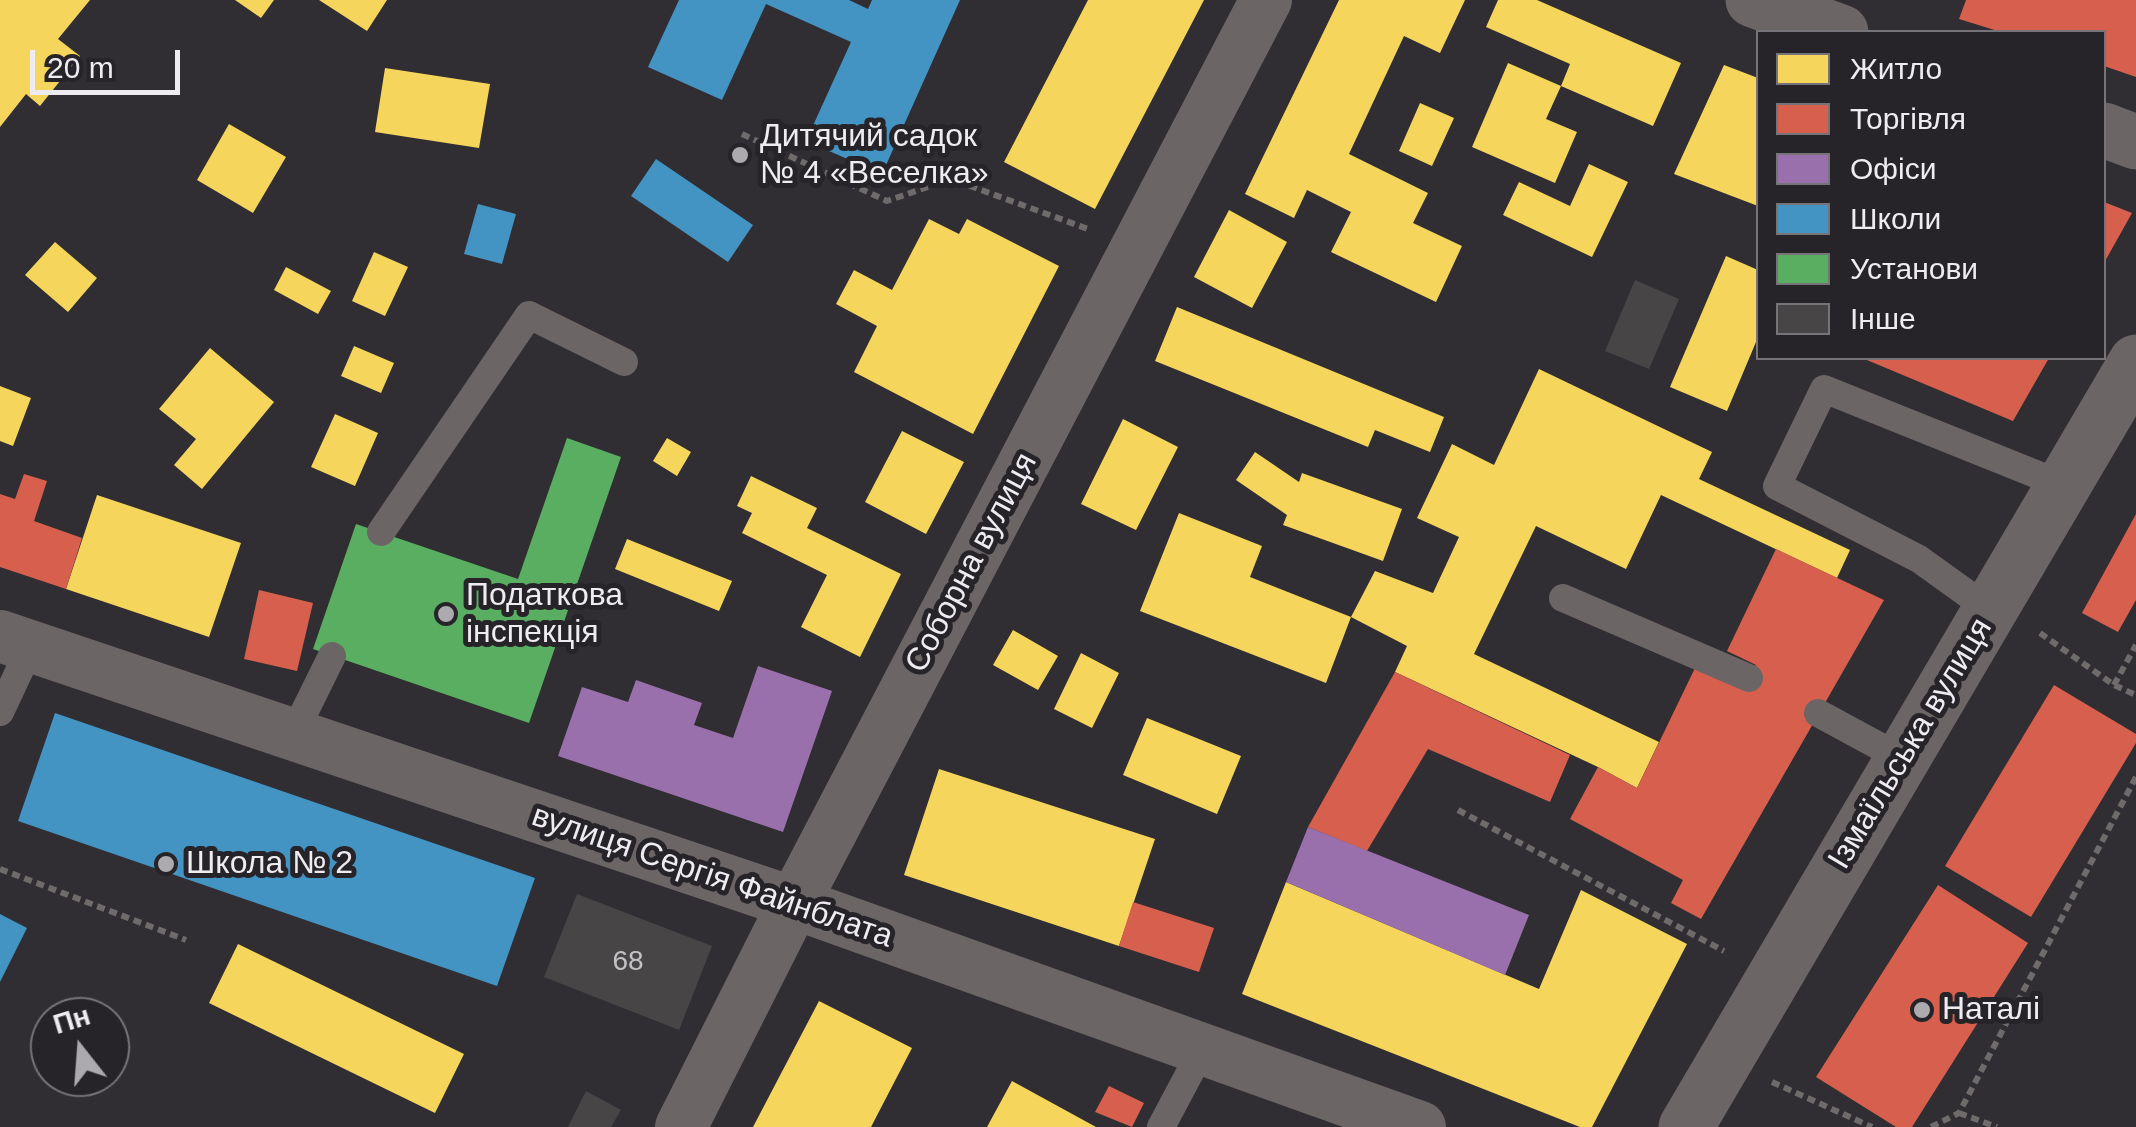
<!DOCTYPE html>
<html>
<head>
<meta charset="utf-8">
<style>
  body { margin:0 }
  #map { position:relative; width:2136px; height:1127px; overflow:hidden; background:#302e32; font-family:Arial,sans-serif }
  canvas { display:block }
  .legend { position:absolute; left:1756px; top:30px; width:350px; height:330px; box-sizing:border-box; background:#272429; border:2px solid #777479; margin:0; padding:12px 18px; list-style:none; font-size:30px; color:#eeecf0 }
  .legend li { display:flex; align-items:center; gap:20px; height:50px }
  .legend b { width:50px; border:2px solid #777479 }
  .north { position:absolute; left:30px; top:997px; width:100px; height:100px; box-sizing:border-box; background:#272429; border:2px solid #777479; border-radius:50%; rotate:343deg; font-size:28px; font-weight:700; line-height:40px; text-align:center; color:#eeecf0 }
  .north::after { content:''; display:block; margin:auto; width:35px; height:45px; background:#acaaae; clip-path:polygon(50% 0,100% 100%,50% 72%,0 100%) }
  .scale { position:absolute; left:30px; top:50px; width:150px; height:45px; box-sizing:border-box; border:5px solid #eeecf0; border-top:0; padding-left:12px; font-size:30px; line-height:35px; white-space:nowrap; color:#eeecf0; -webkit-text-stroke:8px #272429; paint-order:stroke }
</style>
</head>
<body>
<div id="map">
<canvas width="2136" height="1127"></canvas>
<ul class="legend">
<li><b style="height:28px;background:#f6d55c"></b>Житло</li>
<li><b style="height:28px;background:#d6604d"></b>Торгівля</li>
<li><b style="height:28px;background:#9970ab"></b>Офіси</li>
<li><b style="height:28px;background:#4393c3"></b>Школи</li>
<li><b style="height:28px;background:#5aae61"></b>Установи</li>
<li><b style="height:28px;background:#474546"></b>Інше</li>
</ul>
<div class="north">Пн</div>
<div class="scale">20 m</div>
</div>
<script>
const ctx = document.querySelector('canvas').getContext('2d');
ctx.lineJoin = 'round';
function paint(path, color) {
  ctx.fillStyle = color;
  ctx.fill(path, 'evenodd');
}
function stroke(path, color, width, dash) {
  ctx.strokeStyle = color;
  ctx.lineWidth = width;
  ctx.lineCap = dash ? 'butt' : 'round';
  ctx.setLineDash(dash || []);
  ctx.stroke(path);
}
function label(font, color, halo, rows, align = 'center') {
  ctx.font = font + ' Arial,sans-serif';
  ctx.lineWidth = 10;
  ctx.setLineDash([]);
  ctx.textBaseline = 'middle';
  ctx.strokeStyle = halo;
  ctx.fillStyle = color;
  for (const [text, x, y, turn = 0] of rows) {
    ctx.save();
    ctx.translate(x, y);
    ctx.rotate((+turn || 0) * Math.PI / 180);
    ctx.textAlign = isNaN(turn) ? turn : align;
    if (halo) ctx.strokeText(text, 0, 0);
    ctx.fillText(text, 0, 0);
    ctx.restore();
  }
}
const homes = new Path2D(`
  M0,0H90L58,39L80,56L40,106L26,94L0,127Z
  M235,0H274L261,18Z
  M319,0H387L367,31Z
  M1088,0H1204L1095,209L1004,162Z
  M1339,0H1465L1440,53L1404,36L1349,154L1428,193L1413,223L1462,246L1436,302L1331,252L1351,212L1307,190L1294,218L1245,194Z
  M1498,0H1537L1681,63L1653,126L1561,86L1570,64L1486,27Z
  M1508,63L1561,86L1546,119L1577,132L1555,183L1472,147Z
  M1724,65L1758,78V206L1674,174Z
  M385,68L490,84L479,148L375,132Z
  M1420,103L1454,118L1432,166L1399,151Z
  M229,124L286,157L253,213L197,180Z
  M1589,164L1628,182L1592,257L1503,215L1519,182L1570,206Z
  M1229,210L1287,242L1252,308L1194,277Z
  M929,219L959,234L967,219L1059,266L973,434L854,372L877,326L836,304L854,270L892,290Z
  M55,242L97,278L68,312L25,275Z
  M374,252L408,267L385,316L352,301Z
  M1726,256L1758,270V343L1756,342L1727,411L1670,387Z
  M286,267L331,291L318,314L274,290Z
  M1177,307L1444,417L1430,452L1375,430L1368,447L1155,361Z
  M354,346L394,363L381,393L341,376Z
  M210,348L274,402L202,489L174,465L196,439L159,409Z
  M1539,369L1712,452L1699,479L1850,550L1837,578L1661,495L1626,569L1536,526L1474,654L1659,742L1637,788L1598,767L1395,672L1407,646L1351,617L1326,683L1140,611L1179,513L1262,546L1250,577L1351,617L1375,571L1433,593L1459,537L1417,518L1452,444L1494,465Z
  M0,386L31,398L13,446L0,441Z
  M335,414L378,433L355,486L311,467Z
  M1123,419L1178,447L1136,530L1081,504Z
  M902,431L964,462L926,534L865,502Z
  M667,438L691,452L677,476L653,461Z
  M1255,452L1299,482L1302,473L1402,509L1383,561L1283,525L1287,515L1236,480Z
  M751,476L817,508L807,528L901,574L860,657L801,627L827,575L742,533L752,513L737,506Z
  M97,495L241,543L209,637L66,589Z
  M627,539L732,581L719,611L615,569Z
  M1013,630L1058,656L1038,690L993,665Z
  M1081,653L1119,673L1092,728L1054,709Z
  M1147,718L1241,756L1217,814L1123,775Z
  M939,769L1155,839L1119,946L904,875Z
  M1286,882L1539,989L1581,890L1687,944L1592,1127H1580L1242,994Z
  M238,944L464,1054L435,1113L209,1003Z
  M819,1001L912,1048L871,1127H753Z
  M1012,1081L1096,1127H987Z`);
const shops = new Path2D(`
  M1966,0H2136V77L2104,66V32H2001L1959,19Z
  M2104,202L2132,213L2104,263Z
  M1862,358H2049L2013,421Z
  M24,474L47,481L34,521L82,538L66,589L0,567V494L15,499Z
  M2136,514V600L2118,632L2082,613Z
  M1776,549L1884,600L1701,919L1671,903L1683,880L1570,819L1598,767L1637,788L1696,666L1744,689L1756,665L1727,651Z
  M259,590L313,603L297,671L244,659Z
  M1395,672L1570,755L1550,802L1428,749L1367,851L1308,827Z
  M2054,685L2136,734V743L2031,917L1945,866Z
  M1938,885L2028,943L1912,1127H1896L1816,1077Z
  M1133,902L1214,928L1199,972L1119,946Z
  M1109,1086L1144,1103L1132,1127L1095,1112Z`);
const offices = new Path2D(`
  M758,666L832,691L783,832L558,756L582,687L628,702L636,680L702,703L694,725L733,738Z
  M1308,827L1529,915L1505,975L1286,882Z`);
const schools = new Path2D(`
  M679,0H849L868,9L872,0H960L882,174L806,141L851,42L766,4L722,100L648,67Z
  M656,159L753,225L728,262L631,196Z
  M478,204L516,214L502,264L464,254Z
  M55,713L535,878L497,986L18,821Z
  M0,914L27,928L0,982Z`);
const public = new Path2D(`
  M567,438L621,457L529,723L313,649L356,524L518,579Z`);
const building = new Path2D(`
  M1635,280L1679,299L1649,369L1605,351Z
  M577,894L712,946L679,1030L544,977Z
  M586,1091L621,1110L611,1127H568Z`);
const path = new Path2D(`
  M742,134L887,201L951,179L1088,229
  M2040,633L2114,685L2136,695
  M2114,685L2136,645
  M1458,810L1724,951
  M0,869L186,940
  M1772,1082L1872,1127
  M1959,1113L1997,1127
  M1931,1127L1959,1113L2136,777`);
const service = new Path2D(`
  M381,532L529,315L624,362
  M1563,598L1749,678
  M1990,610L1919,559L1777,486L1824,389L2063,485
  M0,712L31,646
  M1818,713L1901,758
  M293,735L332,656
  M1161,1127L1203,1048`);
const minor = new Path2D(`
  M0,636L794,903L1420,1127
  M681,1127L794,903L1266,0`);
const primary = new Path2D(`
  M1753,0L1841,32
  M2104,130L2136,142
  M1686,1127L2136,362`);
const markers = [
  [740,155,10,"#acaaae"],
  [446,614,10,"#acaaae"],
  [166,864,10,"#acaaae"],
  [1922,1010,10,"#acaaae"]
];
const numberNames = [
  ["68",628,962]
];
const poiNames = [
  ["Дитячий садок",760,137],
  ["№ 4 «Веселка»",760,174],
  ["Податкова",466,596],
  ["інспекція",466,633],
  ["Школа № 2",186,864],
  ["Наталі",1942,1010]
];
const streetNames = [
  ["Соборна вулиця",972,563,-62],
  ["Ізмаїльська вулиця",1911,744,-59],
  ["вулиця Сергія Файнблата",712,877,19]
];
paint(homes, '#f6d55c');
paint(shops, '#d6604d');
paint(offices, '#9970ab');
paint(schools, '#4393c3');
paint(public, '#5aae61');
paint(building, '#474546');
stroke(path, '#706b6b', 6, [8, 5]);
stroke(service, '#6c6565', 28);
stroke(minor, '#6c6565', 52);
stroke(primary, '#6c6565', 55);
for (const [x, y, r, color] of markers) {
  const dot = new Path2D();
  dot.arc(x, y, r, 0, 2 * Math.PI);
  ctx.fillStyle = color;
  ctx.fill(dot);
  stroke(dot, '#272429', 4);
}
label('28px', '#c4c2c6', null, numberNames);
label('32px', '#eeecf0', '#272429', poiNames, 'left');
label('32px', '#eeecf0', '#272429', streetNames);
</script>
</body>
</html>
